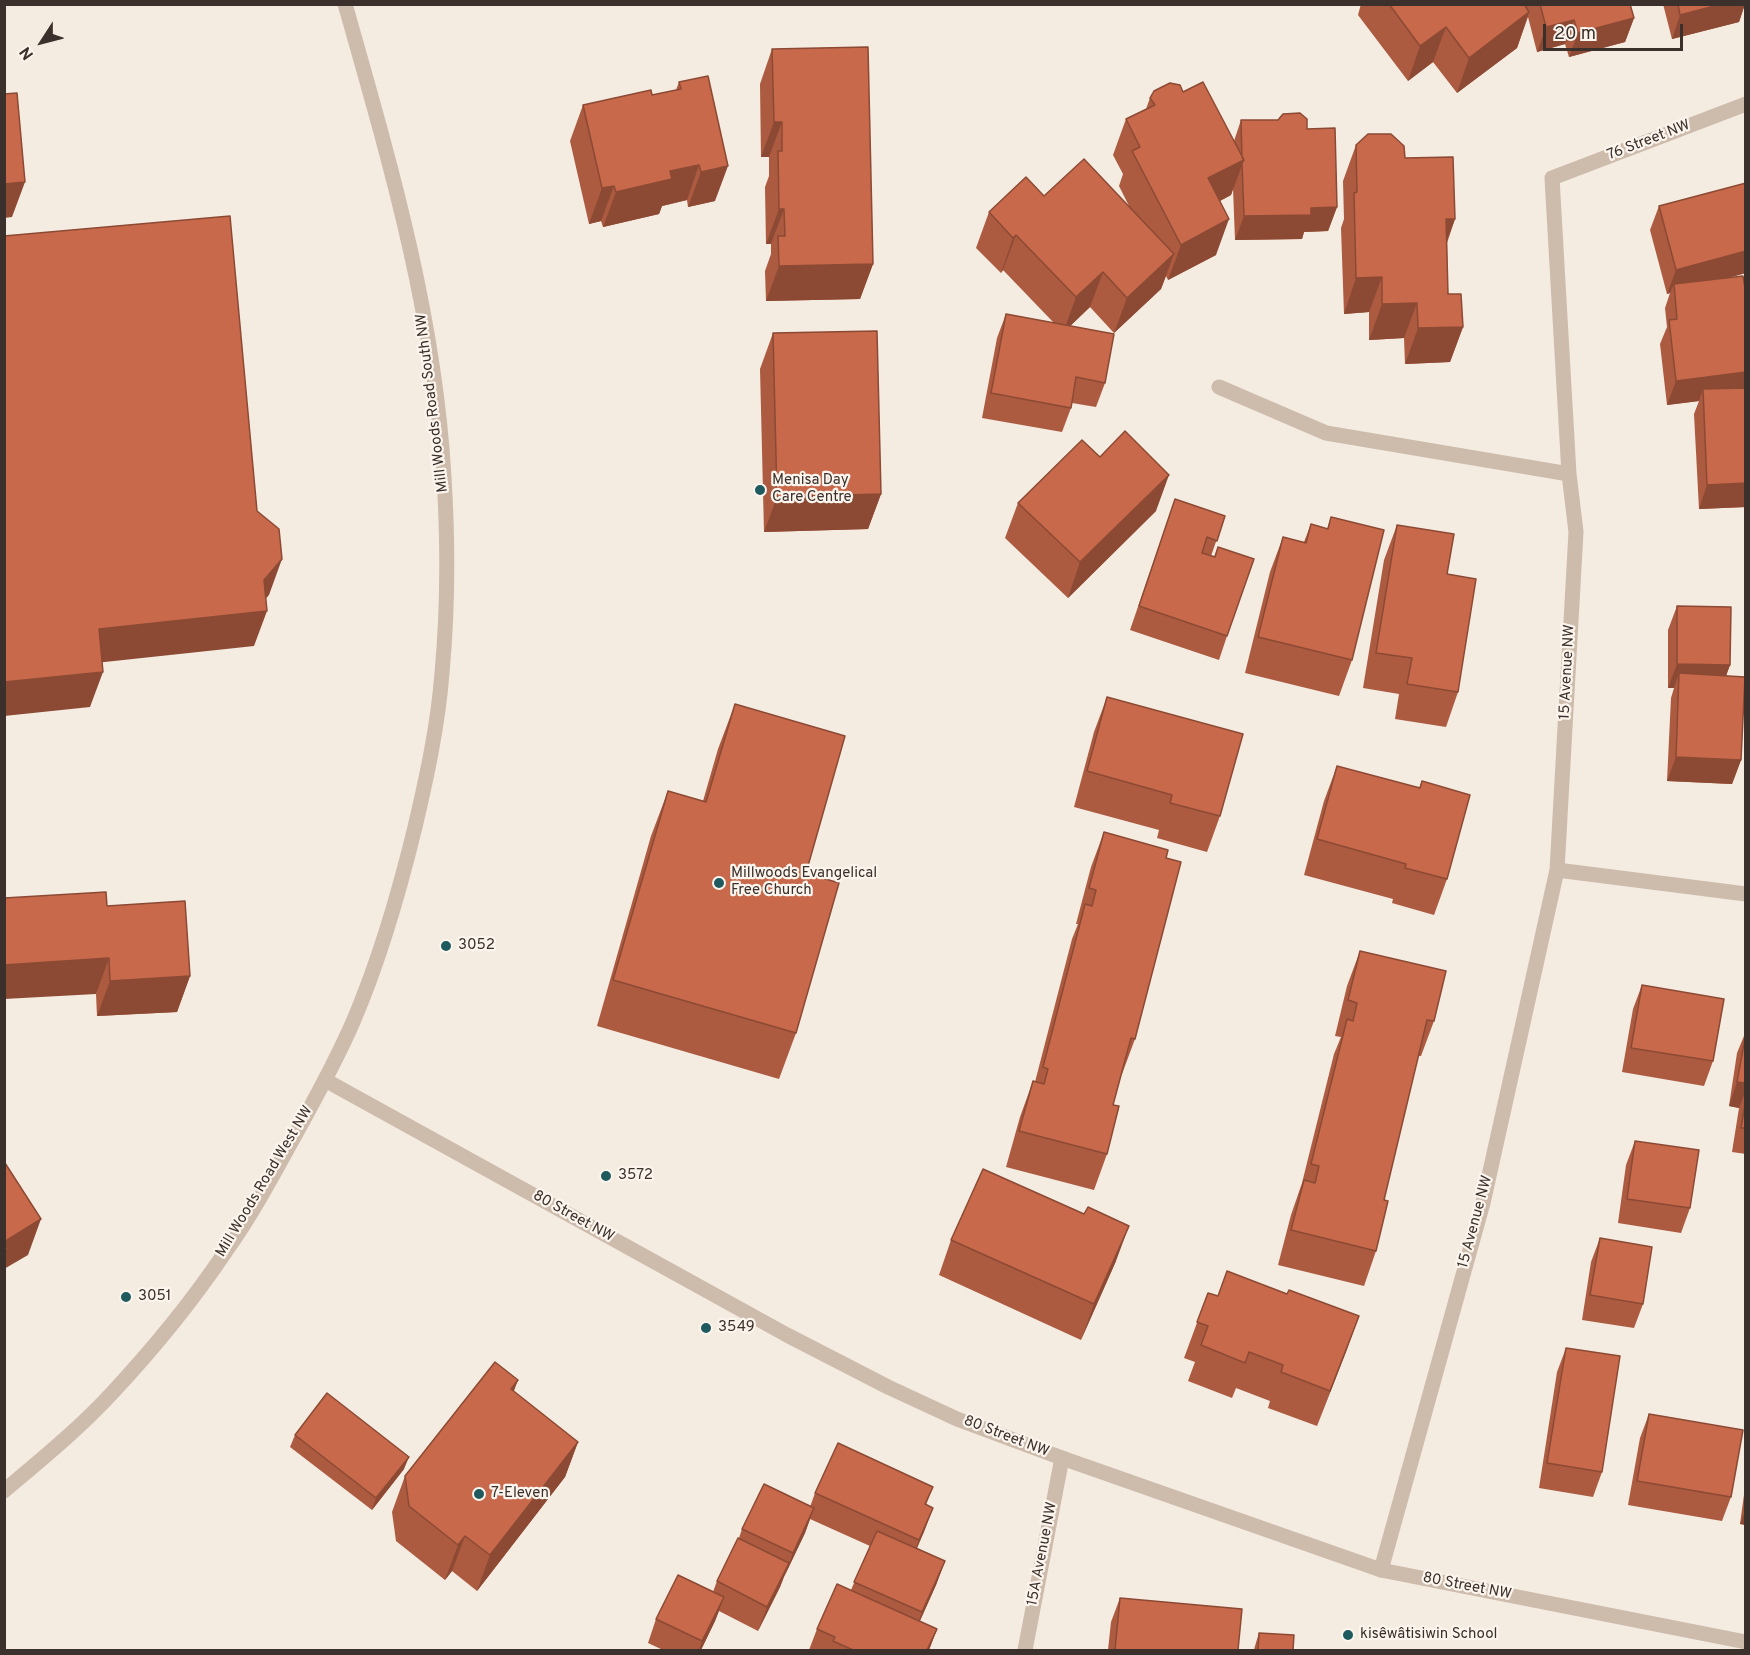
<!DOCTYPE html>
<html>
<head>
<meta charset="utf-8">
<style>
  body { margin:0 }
  #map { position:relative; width:1750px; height:1655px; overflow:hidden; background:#f4ebe1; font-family:Overpass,sans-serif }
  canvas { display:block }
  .frame { position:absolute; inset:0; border:6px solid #3b302b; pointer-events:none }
  .north { position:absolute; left:12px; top:12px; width:60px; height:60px; -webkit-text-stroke:4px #fbf5ee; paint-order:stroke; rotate:234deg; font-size:16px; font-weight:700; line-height:24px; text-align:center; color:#3b302b }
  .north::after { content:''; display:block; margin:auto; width:21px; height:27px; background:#3b302b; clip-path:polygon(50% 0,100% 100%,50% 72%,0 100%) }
  .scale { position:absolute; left:1543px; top:24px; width:140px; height:27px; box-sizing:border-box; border:3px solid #3b302b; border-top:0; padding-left:8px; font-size:18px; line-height:21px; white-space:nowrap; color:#3b302b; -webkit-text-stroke:4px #fbf5ee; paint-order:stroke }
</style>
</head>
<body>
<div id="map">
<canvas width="1750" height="1655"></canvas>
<div class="frame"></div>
<div class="north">N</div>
<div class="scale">20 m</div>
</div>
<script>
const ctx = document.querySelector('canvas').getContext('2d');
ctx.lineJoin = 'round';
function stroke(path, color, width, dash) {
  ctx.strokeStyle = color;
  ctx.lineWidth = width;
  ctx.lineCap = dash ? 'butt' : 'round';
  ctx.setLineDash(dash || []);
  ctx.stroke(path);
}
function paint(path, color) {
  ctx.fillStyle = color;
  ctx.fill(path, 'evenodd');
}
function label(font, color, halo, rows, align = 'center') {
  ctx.font = font + ' Overpass,sans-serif';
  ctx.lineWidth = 4.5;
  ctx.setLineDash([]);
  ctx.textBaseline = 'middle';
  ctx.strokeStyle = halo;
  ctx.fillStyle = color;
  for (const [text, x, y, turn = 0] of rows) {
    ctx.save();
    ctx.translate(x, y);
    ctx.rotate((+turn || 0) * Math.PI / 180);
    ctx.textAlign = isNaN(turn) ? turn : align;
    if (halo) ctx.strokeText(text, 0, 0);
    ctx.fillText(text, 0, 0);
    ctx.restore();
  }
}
const minor = new Path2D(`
  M1219,387L1326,433L1569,474
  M1557,870L1746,894
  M1381,1570L1483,1203L1557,870L1576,532L1569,474L1552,178L1746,104
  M1025,1650L1062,1458`);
const tertiary = new Path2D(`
  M325,1080L787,1335L888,1387L957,1419L1062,1458L1381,1570L1746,1642
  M4,1491C42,1459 80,1428 113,1392C154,1348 193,1300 226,1251C256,1209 280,1162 305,1117C322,1086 339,1054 353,1022C380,959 399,893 415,827C427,776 438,725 442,673C448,608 448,542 444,477C435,315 389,159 345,4`);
const wall = new Path2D(`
  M1361,4H1524L1525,6L1524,4H1630L1634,18L1625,42L1569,57L1565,44L1537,52L1528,17L1517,48L1457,93L1433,62L1408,81L1358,15Z
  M1663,4H1745L1739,22L1672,39Z
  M772,49L873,264L860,299L766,301L765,271L771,254V244H766L765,187L769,176V157H761L760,84Z
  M679,82L715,201L688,207L687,200L662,206L659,214L603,227L601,221L589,224L570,141L583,105L652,95L676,90Z
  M1183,92L1234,141L1241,120L1307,129L1337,207L1328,231L1304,232L1302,239L1235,240L1233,188L1231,195L1220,201L1216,255L1168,280L1166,276L1161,289L1114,333L1090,307L1070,326L1105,383L1096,407L1072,403L1071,408L1062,432L982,418L997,338L1006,314L1054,323L1003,270L1001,273L976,248L989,212L1044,196L1130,208L1119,186L1123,174L1113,155L1126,119L1146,109L1150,98Z
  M1356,145L1405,158L1455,219L1447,243L1448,294L1463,327L1450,362L1405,364L1404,338L1369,340V312L1344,314L1341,228L1344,219L1343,181Z
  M1746,183V273L1731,277L1746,507L1699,509L1694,414L1699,401L1667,405L1660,344L1667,327L1665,308L1670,293L1667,294L1650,230L1659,206Z
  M773,333L881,494L868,529L764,532L760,369Z
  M1175,499L1225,516L1211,556L1214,557L1218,547L1227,636L1219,660L1130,630Z
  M1018,503L1156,511L1068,598L1005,538Z
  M1331,517L1352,660L1339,696L1245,673L1270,572L1283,537L1304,542L1311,524L1327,529Z
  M1397,525L1447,574L1458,692L1446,727L1395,719L1399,694L1363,688L1384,560Z
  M1677,606L1730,665L1726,676L1741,760L1732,784L1667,781L1671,698L1674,688H1668V630Z
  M1107,697L1220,816L1207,852L1157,838L1159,830L1074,807L1094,732Z
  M735,704L806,873L796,1033L779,1079L597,1026L651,836L668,791L703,801L718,749Z
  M1337,766L1419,788L1422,781L1447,879L1434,915L1392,903L1393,899L1304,875L1324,801Z
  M1104,832L1135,1039L1122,1074H1121L1113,1105L1107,1154L1094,1190L1006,1167L1020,1117L1033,1081L1035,1082L1072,939L1078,924H1076L1091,867Z
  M107,906L190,976L177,1012L97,1016L96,994Z
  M1360,951L1434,1021L1421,1056H1418L1384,1200L1376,1251L1364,1286L1278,1265L1291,1215L1302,1183L1334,1054L1341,1037L1335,1036L1347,986Z
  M1642,985L1713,1061L1704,1086L1622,1072L1633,1009Z
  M1746,1031V1154L1732,1152L1739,1108L1729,1106L1737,1053Z
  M1635,1141L1690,1208L1681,1233L1618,1223L1626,1165Z
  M1600,1238L1643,1304L1634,1328L1582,1320L1591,1262Z
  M951,1240L1116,1261L1081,1340L939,1275Z
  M1208,1293L1218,1296L1287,1294L1359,1316L1317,1426L1268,1408L1270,1401L1236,1388L1232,1398L1188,1381L1195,1362L1184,1358Z
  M1566,1348L1602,1472L1593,1497L1539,1488L1557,1372Z
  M518,1380L513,1391L578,1442L565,1477L477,1591L452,1571L445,1580L396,1541L392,1512L405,1476Z
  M1649,1414L1731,1497L1722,1521L1628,1505L1640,1438Z
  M295,1435L404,1469L372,1510L290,1447Z
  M1746,1480V1525L1740,1524Z
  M933,1487L926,1505L933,1508L917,1548L945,1561L936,1585L920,1621L937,1629L929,1650H809L817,1629L851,1590L870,1546L810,1519L805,1533L784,1577L780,1587L758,1631L719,1611L715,1621L701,1650H663L648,1643L656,1619L713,1592L717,1581L739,1538L742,1529L810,1507L815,1493Z
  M1120,1598L1238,1650H1108L1111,1622Z
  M1259,1633L1293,1650H1254L1255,1646Z`);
const shadedWall = new Path2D(`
  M1722,4H1745L1739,22L1672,39L1680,15Z
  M1529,12L1517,48L1457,93L1469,58Z
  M1634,18L1625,42L1569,57L1578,33Z
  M1574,20L1565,44L1537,52L1546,27Z
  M1446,27L1433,62L1408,81L1420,46Z
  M774,122H782L769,157H761Z
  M1244,160L1231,195L1195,214L1208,178Z
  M699,165L687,200L662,206L659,214L603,227L616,192L670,171Z
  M728,166L715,201L688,207L701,172Z
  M25,182L12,217L4,218V184Z
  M614,186L601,221L589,224L602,188Z
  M1337,207L1328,231L1304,232L1302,239L1235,240L1244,216L1311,208Z
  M779,209H784L771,244H766Z
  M1229,219L1216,255L1168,280L1181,245Z
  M1446,219H1455L1442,254Z
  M1016,235L1003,270L1001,273L1013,238Z
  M1746,251V273L1674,292V284L1670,293L1667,294L1676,270Z
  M1174,254L1161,289L1114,333L1127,298Z
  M873,264L860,299L766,301L779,266Z
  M1103,272L1090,307L1063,333L1076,297Z
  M1382,277L1369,312L1344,314L1356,278Z
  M1417,303L1404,338L1369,340L1382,304Z
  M1463,327L1450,362L1405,364L1418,328Z
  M1746,372V394L1703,389L1699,401L1667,405L1676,381Z
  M1169,475L1156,511L1068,598L1080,562Z
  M1746,483V507L1699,509L1707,485Z
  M881,494L868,529L764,532L777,497Z
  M282,559L269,595L254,612L267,611L254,646L86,664L99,629L264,580Z
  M1677,664L1730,665L1721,689L1679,673L1674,688H1668Z
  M103,672L90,707L4,716V682Z
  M1676,757L1741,760L1732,784L1667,781Z
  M109,958L96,994L4,999V965Z
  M190,976L177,1012L97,1016L110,981Z
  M1737,1082L1746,1083V1090L1739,1108L1729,1106Z
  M41,1219L28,1255L4,1269V1242Z
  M1129,1226L1116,1261L1081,1340L1094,1304Z
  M1359,1316L1346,1352L1317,1426L1330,1391Z
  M518,1380L505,1415L511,1389Z
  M578,1442L565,1477L477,1591L490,1555Z
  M409,1457L404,1469L372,1510L376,1498Z
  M814,1508L805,1533L784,1577L793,1553Z
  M933,1508L924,1532L910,1564L919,1540Z
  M1746,1509V1525L1740,1524Z
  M465,1536L452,1571L445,1580L458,1545Z
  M945,1561L936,1585L913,1636L922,1612Z
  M789,1563L780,1587L758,1631L767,1607Z
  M724,1597L715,1621L701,1650H699L702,1641Z
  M937,1629L929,1650H927Z`);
const building = new Path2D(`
  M1389,4H1524L1529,12L1469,58L1446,27L1420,46Z
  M1540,4H1630L1634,18L1578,33L1574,20L1546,27Z
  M1678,4H1722L1680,15Z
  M868,47L873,264L779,266L778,236H785L784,209H779L778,151H782V122H774L772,49Z
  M708,76L728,166L701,172L699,165L670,171L672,179L616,192L614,186L602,188L583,105L651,90L652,95L681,89L679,82Z
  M1203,82L1244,160L1208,178L1229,219L1181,245L1132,151L1140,147L1126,119L1155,105L1150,98L1154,91L1170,83L1180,85L1183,92Z
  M17,93L25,182L4,184V94Z
  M1300,113L1307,119V129L1335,128L1337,207L1311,208V215L1244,216L1242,163L1244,160L1242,157L1241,120H1278L1283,114Z
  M1368,134H1391L1404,146L1405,158L1453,157L1455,219H1446L1448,294H1461L1463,327L1418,328L1417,303L1382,304V277L1356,278L1354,193L1357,192L1356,145Z
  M1084,159L1174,254L1127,298L1103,272L1076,297L1016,235L1013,238L989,212L1026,177L1044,196Z
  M1746,183V251L1676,270L1659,206Z
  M230,216L257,511L279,529L282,559L264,580L267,611L99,629L103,672L4,682V236Z
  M1743,276L1746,295V372L1676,381L1669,320L1677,319L1674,284Z
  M1006,314L1114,334L1105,383L1076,377L1071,408L991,393Z
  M877,331L881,494L777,497L773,333Z
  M1746,388V483L1707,485L1703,389Z
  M1125,431L1169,475L1080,562L1018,503L1082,440L1100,457Z
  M1175,499L1225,516L1217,541L1207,537L1202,553L1215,557L1218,547L1254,559L1227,636L1139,606Z
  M1331,517L1384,530L1352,660L1258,637L1283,537L1306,543L1311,524L1328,529Z
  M1397,525L1454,534L1447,574L1476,579L1458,692L1407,684L1412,658L1376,653Z
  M1677,606L1731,607L1730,665L1677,664Z
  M1679,673L1745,677L1741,760L1676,757Z
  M1107,697L1243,734L1220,816L1170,803L1172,795L1087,771Z
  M735,704L845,736L806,873L839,883L796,1033L613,980L668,791L706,802Z
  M1337,766L1420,788L1422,781L1470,795L1447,879L1405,868L1406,864L1317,839Z
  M1104,832L1168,850L1166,858L1181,862L1135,1039L1131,1038L1113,1105L1119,1106L1107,1154L1019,1131L1033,1081L1044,1084L1048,1069L1043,1067L1085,904L1092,906L1096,890L1089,888Z
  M106,892L107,906L185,901L190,976L110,981L109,958L4,965V898Z
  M1360,951L1446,971L1434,1021L1427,1020L1384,1200L1388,1201L1376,1251L1291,1230L1304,1180L1315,1183L1319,1166L1311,1164L1347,1019L1353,1021L1357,1003L1348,1000Z
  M1642,985L1724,999L1713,1061L1631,1048Z
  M1746,1033V1083L1737,1082Z
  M1746,1099V1128H1741Z
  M1635,1141L1699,1150L1690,1208L1627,1199Z
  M5,1163L41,1219L4,1242V1164Z
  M983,1169L1084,1214L1088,1207L1129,1226L1094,1304L951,1240Z
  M1600,1238L1652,1247L1643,1304L1590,1295Z
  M4,1244L8,1249L4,1251Z
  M1227,1271L1287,1294L1289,1290L1359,1316L1330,1391L1281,1372L1283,1365L1249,1352L1245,1363L1201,1345L1208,1326L1197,1322L1208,1293L1218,1296Z
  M1566,1348L1620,1356L1602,1472L1547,1463Z
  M495,1362L518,1380L511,1389L578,1442L490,1555L465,1536L458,1545L409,1506L405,1476Z
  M327,1393L409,1457L376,1498L295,1435Z
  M1649,1414L1743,1430L1731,1497L1637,1481Z
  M838,1443L933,1487L925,1504L933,1508L919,1540L815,1493Z
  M764,1484L814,1508L793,1553L742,1529Z
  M877,1531L945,1561L922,1612L854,1582Z
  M738,1538L789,1563L767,1607L717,1581Z
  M678,1575L724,1597L702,1641L656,1619Z
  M837,1584L937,1629L927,1650H853L833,1641L835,1637L817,1629Z
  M1120,1598L1242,1609L1238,1650H1115Z
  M1259,1633L1294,1635L1293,1650H1258Z`);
const markers = [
  [760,490,6,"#1f5a5e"],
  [719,883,6,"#1f5a5e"],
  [446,946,6,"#1f5a5e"],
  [606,1176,6,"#1f5a5e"],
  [126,1297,6,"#1f5a5e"],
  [706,1328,6,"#1f5a5e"],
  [479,1494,6,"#1f5a5e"],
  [1348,1635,6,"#1f5a5e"]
];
const streetNames = [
  ["76 Street NW",1649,141,-21],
  ["Mill Woods Road South NW",433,403,-97],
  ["15 Avenue NW",1568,672,-87],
  ["Mill Woods Road West NW",265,1182,-59],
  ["80 Street NW",573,1217,29],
  ["15 Avenue NW",1476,1222,-75],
  ["80 Street NW",1006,1437,21],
  ["15A Avenue NW",1043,1554,-79],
  ["80 Street NW",1467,1587,11]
];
const poiNames = [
  ["Menisa Day",772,481],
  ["Care Centre",772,498],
  ["Millwoods Evangelical",731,874],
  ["Free Church",731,891],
  ["3052",458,946],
  ["3572",618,1176],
  ["3051",138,1297],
  ["3549",718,1328],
  ["7-Eleven",491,1494],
  ["kisêwâtisiwin School",1360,1635]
];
stroke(minor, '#cdbbac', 15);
stroke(tertiary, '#cdbbac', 15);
paint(wall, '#ac5a40');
paint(shadedWall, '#8c4a34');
paint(building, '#c8694b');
stroke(building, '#8c4a34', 1.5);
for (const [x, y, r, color] of markers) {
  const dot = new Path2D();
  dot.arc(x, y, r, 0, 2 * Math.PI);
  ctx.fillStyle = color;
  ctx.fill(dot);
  stroke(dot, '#fbf5ee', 2);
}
label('15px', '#3b302b', '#fbf5ee', streetNames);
label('15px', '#3b302b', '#fbf5ee', poiNames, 'left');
</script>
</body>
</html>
